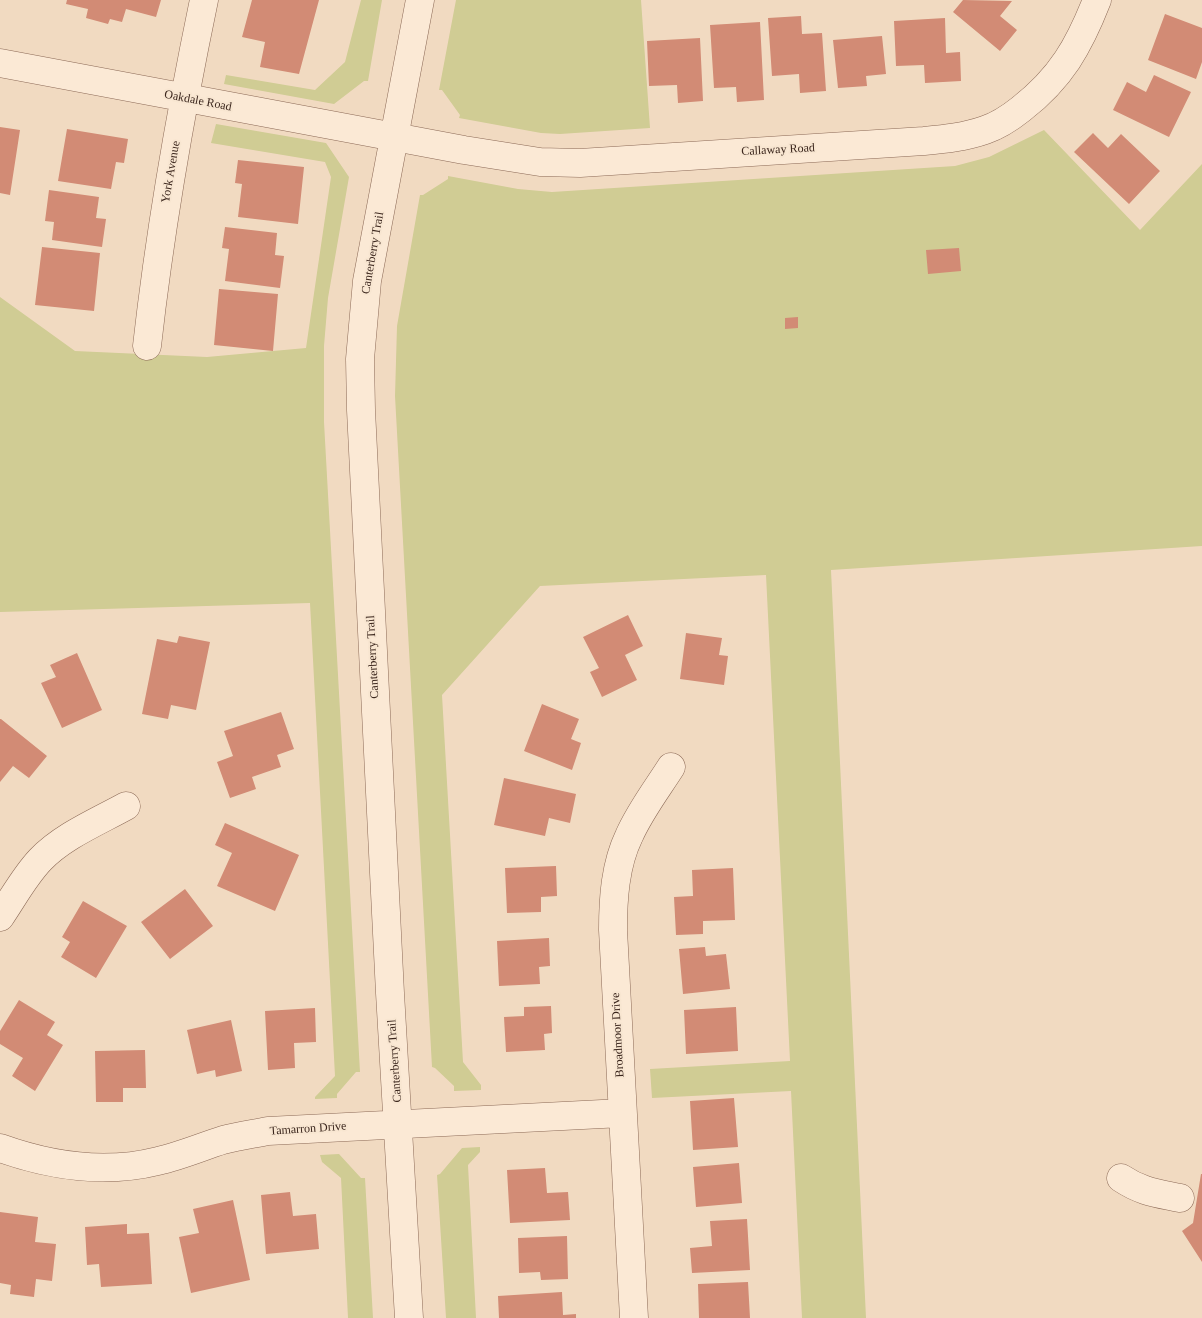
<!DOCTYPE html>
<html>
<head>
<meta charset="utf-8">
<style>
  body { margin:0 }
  canvas { display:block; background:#f1dac1 }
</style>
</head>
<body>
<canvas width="1202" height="1318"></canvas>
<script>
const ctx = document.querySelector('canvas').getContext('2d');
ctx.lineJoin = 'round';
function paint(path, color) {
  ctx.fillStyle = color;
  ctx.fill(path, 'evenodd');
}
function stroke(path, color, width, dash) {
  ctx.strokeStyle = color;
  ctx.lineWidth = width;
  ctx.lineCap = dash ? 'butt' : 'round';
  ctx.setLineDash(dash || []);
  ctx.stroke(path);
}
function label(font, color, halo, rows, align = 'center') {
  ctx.font = font + ' "Times New Roman",serif';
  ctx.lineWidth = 4;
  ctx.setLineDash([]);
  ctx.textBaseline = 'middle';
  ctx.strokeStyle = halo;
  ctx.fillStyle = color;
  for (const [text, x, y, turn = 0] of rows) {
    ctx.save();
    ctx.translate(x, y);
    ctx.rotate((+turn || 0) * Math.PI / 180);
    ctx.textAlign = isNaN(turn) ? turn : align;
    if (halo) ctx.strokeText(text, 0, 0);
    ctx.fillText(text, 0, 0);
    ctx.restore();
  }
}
const green = new Path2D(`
  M361,0H382L368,81H364L334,104L224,84L226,75L315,90L345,62Z
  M456,0H641L650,128L560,134L541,133L459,118L460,115L442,90H439Z
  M216,124L326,143L349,177L328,298L324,346V422L360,1072H356L337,1094V1098L315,1099V1097L335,1076L310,603L0,612V297L75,351L207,357L306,348L331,177L325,162L211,143Z
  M1044,130L1140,230L1202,164V546L831,570L866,1318H802L791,1091L652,1098L650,1069L790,1061L766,575L540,586L442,695L463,1062L481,1085V1090L454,1091V1086L435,1068L432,1067L395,396L397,326L420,195H423L448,179V176L518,189L552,192L955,166L989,157Z
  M480,1147V1152L468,1165L476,1318H446L437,1175L440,1174L462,1148Z
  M339,1154L361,1178H365L373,1318H348L341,1178L322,1162L320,1155Z`);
const building = new Path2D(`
  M67,0H161L156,17L126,9L122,22L110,19L108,24L86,18L88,9L66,4Z
  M252,0H319L299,74L260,67L265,42L242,37Z
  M963,0L1012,1L1000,16L1017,30L1000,51L953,12Z
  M1165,14L1202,28V62L1196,79L1148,60Z
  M801,16L802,34L822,33L826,91L800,93L799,74L772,76L768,18Z
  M945,18L946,53L960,52L961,81L925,83L924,65L896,66L894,21Z
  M760,22L764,100L737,102L736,87L714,88L710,25Z
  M882,36L886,74L866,76L867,86L838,88L833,40Z
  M700,38L703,101L678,103L677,85L649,86L647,41Z
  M1154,75L1191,92L1169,137L1113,110L1127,82L1146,92Z
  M0,127L20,130L10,195L0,193Z
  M67,129L128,139L124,163L116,162L111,189L58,181Z
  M1093,133L1108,148L1121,134L1160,171L1129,204L1074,152Z
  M238,160L304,167L298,224L238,217L242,184L235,183Z
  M49,190L99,197L96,218L106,219L102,247L52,240L54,222L45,221Z
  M225,227L277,233L275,255L284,256L280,288L225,281L229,249L222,248Z
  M42,247L100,253L94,311L35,305Z
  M959,248L961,271L928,274L926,250Z
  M219,289L278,294L273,351L214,345Z
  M798,317V328L785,329V318Z
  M628,615L643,646L625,655L637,680L602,697L590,672L599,668L583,637Z
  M686,633L722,638L719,655L728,656L724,685L680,679Z
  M179,636L210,642L196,710L171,705L168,719L142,714L157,639L177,643Z
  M77,653L102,710L62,728L41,683L56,677L50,665Z
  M542,704L579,719L571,739L581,743L572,770L524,751Z
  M281,712L294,749L277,755L281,767L252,777L256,789L230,798L217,762L233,756L224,731Z
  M0,719H1L47,756L29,778L13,766L0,782Z
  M504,778L576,794L570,823L549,818L545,836L494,825Z
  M225,823L299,855L275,911L217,886L232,853L215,845Z
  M556,866L557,896L541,897V912L507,913L505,868Z
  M733,868L735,920L703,921V934L676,935L674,897L693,896L692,870Z
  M185,889L213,926L170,959L141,922Z
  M83,901L127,926L96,978L61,957L70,942L62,937Z
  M549,938L550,966L539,967L540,984L499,986L497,941Z
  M705,947L706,956L726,954L730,989L683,994L679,949Z
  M19,1000L55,1022L47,1035L63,1045L35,1091L12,1076L23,1058L0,1044V1031Z
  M551,1006L552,1033L544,1034L545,1050L506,1052L504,1017L524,1016V1007Z
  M736,1007L738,1051L686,1054L684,1010Z
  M315,1008L316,1042L294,1043L295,1068L268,1070L265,1011Z
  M231,1020L242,1071L216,1077L215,1070L197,1074L187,1030Z
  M145,1050L146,1088H123V1102H96L95,1051Z
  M734,1098L738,1147L693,1150L690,1101Z
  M739,1163L742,1203L696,1207L693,1167Z
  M545,1168L547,1193L568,1192L570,1220L510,1223L507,1170Z
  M1201,1174H1202V1262L1182,1231L1193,1223Z
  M290,1192L293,1216L316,1214L319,1249L266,1254L261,1195Z
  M233,1200L250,1280L191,1293L179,1237L199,1233L193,1209Z
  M0,1212L38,1217L35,1242L56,1244L52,1281L36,1279L34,1297L10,1294L11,1285L0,1283Z
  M747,1219L750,1270L692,1273L690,1248L712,1246L710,1221Z
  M127,1224V1234L149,1233L152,1284L101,1287L99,1264L87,1265L85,1227Z
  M567,1236L568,1279L541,1280L540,1272L519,1273L518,1238Z
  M748,1282L750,1318H699L698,1284Z
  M562,1292L563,1315L576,1314V1318H499L498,1296Z`);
const minor = new Path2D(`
  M0,63L464,150L540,162L580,163L924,141C945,139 965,137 985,130C997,126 1011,117 1021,109C1061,78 1079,46 1097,0
  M147,346C160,230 180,115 204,0
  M0,917C13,898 24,877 40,860C63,836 97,822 126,806
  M0,1148C50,1166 106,1174 158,1161C180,1156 201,1147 223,1140C238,1136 253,1134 268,1131L622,1113
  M1121,1178C1142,1192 1156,1193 1180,1198
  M409,1318L390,993L361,410L360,359L367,281L420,0
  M634,1318L613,930C613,899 615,865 629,836C640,811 657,789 671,767`);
const streetNames = [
  ["Oakdale Road",198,101,11],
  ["Callaway Road",778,150,-3],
  ["York Avenue",171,172,-80],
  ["Canterberry Trail",373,253,-80],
  ["Canterberry Trail",373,657,-93],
  ["Broadmoor Drive",618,1035,-93],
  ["Canterberry Trail",395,1061,-94],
  ["Tamarron Drive",308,1129,-4]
];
paint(green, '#d0cc94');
paint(building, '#d28b75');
stroke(minor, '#8c6a57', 29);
stroke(minor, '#fbe9d5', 28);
label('12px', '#3b261d', '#f8e6d1', streetNames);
</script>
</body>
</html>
